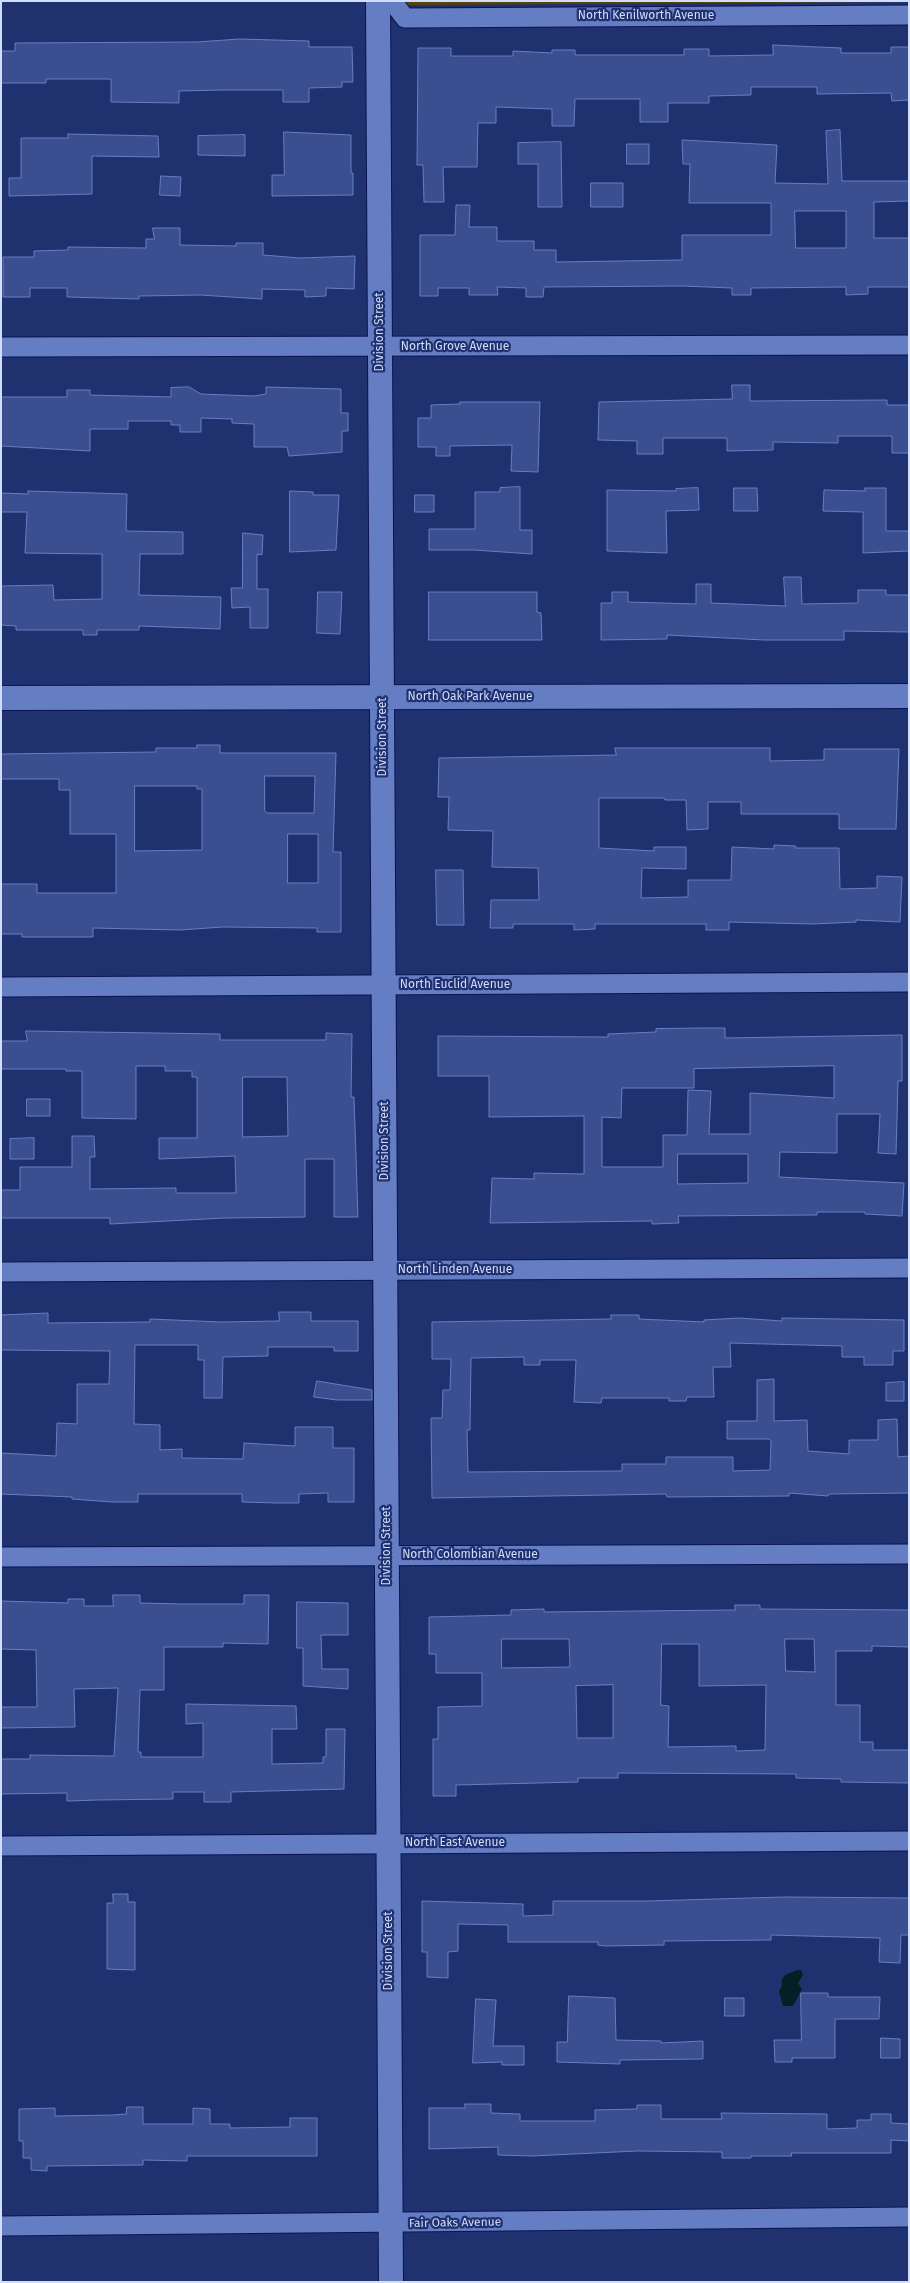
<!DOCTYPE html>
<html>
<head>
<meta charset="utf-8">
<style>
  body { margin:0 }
  #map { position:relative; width:910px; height:2283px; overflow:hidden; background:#20316f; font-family:"Fira Sans",sans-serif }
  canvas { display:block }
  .frame { position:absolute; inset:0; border:2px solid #d1ddfc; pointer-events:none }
</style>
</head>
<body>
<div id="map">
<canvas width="910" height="2283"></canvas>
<div class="frame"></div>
</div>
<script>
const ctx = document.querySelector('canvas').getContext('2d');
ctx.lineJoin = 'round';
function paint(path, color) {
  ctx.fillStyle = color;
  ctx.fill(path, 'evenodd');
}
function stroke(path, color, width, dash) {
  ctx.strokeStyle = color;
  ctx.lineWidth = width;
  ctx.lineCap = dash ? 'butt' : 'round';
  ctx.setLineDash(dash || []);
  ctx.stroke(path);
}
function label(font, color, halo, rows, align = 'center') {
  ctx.font = font + ' "Fira Sans",sans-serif';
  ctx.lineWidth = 4.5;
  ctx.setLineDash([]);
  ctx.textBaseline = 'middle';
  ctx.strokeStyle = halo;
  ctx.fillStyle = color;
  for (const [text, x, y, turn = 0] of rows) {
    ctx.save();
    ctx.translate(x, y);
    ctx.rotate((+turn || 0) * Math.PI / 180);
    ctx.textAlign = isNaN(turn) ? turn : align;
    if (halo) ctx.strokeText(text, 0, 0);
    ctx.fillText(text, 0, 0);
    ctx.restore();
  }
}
const green = new Path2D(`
  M402,1H909V2L406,5Z`);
const water = new Path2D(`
  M797,1970H801L803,1975L798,1983L802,1989L793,2006H783L779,1991L782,1986C780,1974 789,1974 797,1970Z`);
const building = new Path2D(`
  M240,39L309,41V47H352L353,82H342V87L309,88V102H283V90H223L179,91V103L111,102V79H46V83H1V51H15V43L197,42Z
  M773,45L841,48V53H891V47H909V100L892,101L891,93L817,94V87H751V95L709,96V103H668V122H640V99H575L574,126H552V109L496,107V123H478L477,167H443L444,202H424L423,165H417L418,48H451V56H513V51L552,53V50H575V55H684V49H709V56L773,55Z
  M840,130L842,181H909V201L874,202V238H909V287H868V294L846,295V287L751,288V295H732V288L682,286L544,287L543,297H526V288L497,287L498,295H469V288H438V296H420V235H455L456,205H470L469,227H497V241H534V250H556V262L682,260V235H771V203H689L690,164H683L682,140L777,145L775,183L828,184L826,131ZM795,211H846V248H796Z
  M284,132L351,135V173H353V195L272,196V175H284Z
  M68,134L158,136L159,157L92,156V194L9,196V178H21V138H68Z
  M245,135V156L198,155V136Z
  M561,142L562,207H538V164H518V143Z
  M627,144H649V164H627Z
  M161,176L181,177L180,196L160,195Z
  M591,183H623V207H591Z
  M153,228H180V245L236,246V243H263V255L300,258L355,256L354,289L326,288V296L305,297V290L262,289V299L200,295L139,296V299L67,297V288H30V297H3V257H34V251L68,250V247L146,248V239H154Z
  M732,385H750V401L887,400V405H909V453H892V436H838V443L773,442V450L727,451V438H663V454H637V441L598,440L599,402L732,399Z
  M189,387L201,394L254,396L266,394V387L341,389V413H348V431H342V452L289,456L287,447H254V424L232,423V419L201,418V432H180V425H171V421H128V429H90V451L1,446V397H67V390H90V395L171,397V388Z
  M460,402H540L538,472L511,471L512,445L450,446V456H436V447H418V418H431V405L460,404Z
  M520,487V530H532V554L474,550H429V529H475V492H500V488Z
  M698,488L699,510L666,511L667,553L607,551V490L676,491V489Z
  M734,488H757L758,511H734Z
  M865,488H886V531H909V551L863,553V512L823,511L824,490L865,491Z
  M28,491L127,494L126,531L183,532V554H140L139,595L221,597L220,629L139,626V630H97V635H83V630H16V626L1,625V586L53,585L54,600L102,599V554L25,553L27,512H1V493L28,494Z
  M290,491L313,492V495H339L336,550L290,552Z
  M415,495H434V512H415Z
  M243,533L263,535L262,555L257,554V589H268V628H250V607L232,608L231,588H242Z
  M784,577H801L802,604L858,603V590H886V595H909V632L844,631V640H764L667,635V639L601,640V603H612V592H628V602L696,604V584H711V603L785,606Z
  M318,592H342L340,634L317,633Z
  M429,592H537V612L541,613L542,640H429Z
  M197,745H220V753H336L333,852H341V932H317V928L223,927L180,930L93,928V937H22V934H1V884H37V893H116V834H70V790H59V779H1V754L156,752V748H197ZM265,776H315L314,813H267L265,811ZM135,786H197V789H202V850L135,851ZM288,834H318V883H288Z
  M615,748H770V761L824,760V749H899L896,829H839V814H741V802H708V829L687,830L686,800H665L664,798H599V848L654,851V847H686V869L642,868L641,898L688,897V880H731L732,847L774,849V845L796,846L795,848H839L840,889L877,888V876L902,877L900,922L856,920V922L813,924L729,922V930H706V924H595V929L574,930V924H513V928H490L491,900H539L538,868L492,867L493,831L448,830L449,797H438L439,758L616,755Z
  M436,870H463L464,925H437Z
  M701,1028H725V1038L902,1035V1081H898L896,1154L878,1153L880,1114H837V1153L780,1152L779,1177L904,1183L902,1216L865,1214V1212H817V1215L678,1216L679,1223L652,1224V1221L490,1223L492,1178L534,1179V1173L584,1174V1116L489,1117V1076H438V1036L608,1037V1034L656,1032V1029ZM834,1066V1098L750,1093V1134H709L711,1091L688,1090L687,1135H663V1167H602V1117L621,1118L622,1088H694V1069ZM678,1154H748V1183L678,1184Z
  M26,1031L220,1034V1040H326V1033L352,1034L351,1097H354L358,1217H334V1159H305V1217L225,1218L110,1224V1218H1V1190H20V1167H72V1136H94L95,1157H90V1189L176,1188V1193H236L235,1156L159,1159V1138H197V1077H192V1071H165V1066H136V1119L82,1118V1071H66V1069H1V1041H27ZM243,1077H287L288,1136L243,1137Z
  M27,1099H50V1116H27Z
  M34,1138V1159H10V1139Z
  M279,1312H311V1321H358V1351H334V1347H268V1356L223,1357L222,1398H204V1360H198V1345H135L134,1424L160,1425V1450L182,1449V1458L243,1459L244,1443L295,1446V1427H333V1448H354V1502H328V1493L299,1494V1503H276L242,1502V1494H138V1502H112L72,1499V1497L1,1494V1453L56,1456L57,1423L77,1424V1384H109L110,1351L1,1350V1315L48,1313V1323L150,1322V1319L221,1322L279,1321Z
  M611,1315H639V1319L704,1322V1320L739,1318L782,1321V1318L904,1320V1351H893V1365H864V1357H842V1346L730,1343L731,1367H713L714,1397H687L686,1401H669V1398H602L601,1403L574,1402L576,1360H540V1365H524V1357L471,1358L470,1430H467L468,1472L622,1471V1464H666V1457H733V1471L770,1470L771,1441L769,1439H727V1421H757V1380L774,1379V1421L807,1420L808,1451L849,1454V1440H878V1420L897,1419L898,1457L909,1456V1493L829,1494L828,1496L789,1493V1496L667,1497L666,1494L432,1498L431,1418H442L443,1390H450L451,1359H432V1322L611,1319Z
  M317,1381L372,1390V1400H337L314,1397Z
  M904,1382V1401H886V1383Z
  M113,1595H140V1603L183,1604H244V1595H269L268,1644L223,1643V1647H164V1690H140L138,1752H141V1757H203V1723L186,1724V1704L296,1706L297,1729H272V1764L323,1763V1757H326V1729H345L344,1789L231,1792V1802H204V1792H173V1799L98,1800L67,1801V1793L1,1794V1759H30V1755L114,1756L118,1688L74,1689L75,1727L1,1728V1707H37L36,1650L1,1649V1601L68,1603V1599H84V1606H113Z
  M297,1602L348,1603V1635H321L322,1669H348V1689L303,1686V1648H297Z
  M735,1605H760V1609L909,1610V1647L872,1646V1651H836V1705H860V1742H873V1750H909V1783L841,1782V1779L796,1778V1774L618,1773V1778H578V1782L456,1785V1796H433V1739H438V1707L482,1706V1673H436V1654H429V1617L511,1615V1610L544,1609V1612L735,1610ZM502,1639H569L570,1667L502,1668ZM785,1639H814L815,1672L786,1671ZM662,1644H699V1686L766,1685L765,1750L736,1751V1746L668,1747L669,1706L661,1705ZM613,1685V1738H577L576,1686Z
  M113,1894H128V1902H135V1970L107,1969V1903H113Z
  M784,1897L909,1898V1935H901L900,1963L879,1962L880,1938L771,1935V1940L664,1941V1945L605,1946L598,1945V1942H508V1925L458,1924V1951L448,1952V1978L427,1977V1952H422V1901L523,1904V1916L553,1915V1901H647Z
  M801,1993H828V1997H880L879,2019H835V2058H792V2062H775L774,2040H801Z
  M569,1996L615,1998L616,2040L661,2041V2043L703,2041V2059L620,2060V2064L557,2062V2042H567Z
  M725,1998H744V2016H725Z
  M476,1999L496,2000L493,2046H524V2065H502V2062L473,2063Z
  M881,2038L900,2039V2058H881Z
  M465,2104H491V2113L520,2114V2121H595V2110L637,2109V2105H661V2119H722L721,2113L827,2114V2129L857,2128V2120H871V2114H891V2123L909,2124V2141L891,2140V2153H791L792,2156H751V2158H722V2152L637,2151L532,2156L498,2155V2147L429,2149V2108H465Z
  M127,2107H143V2124H193V2108L210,2109V2124H230V2128L290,2127V2118H317V2156H187V2161L143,2160V2165L47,2166V2171L31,2170V2158H23V2141H19V2109L55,2108V2116L113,2115L126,2114Z`);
const minor = new Path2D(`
  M392,1L405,18L909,15
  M1,347L909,345
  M1,987L909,982
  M1,1272L909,1268
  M1,1557L909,1554
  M1,1846L909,1841
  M1,2226L909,2217`);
const tertiary = new Path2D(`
  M378,1L391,2282
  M1,698L909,696`);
const streetNames = [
  ["North Kenilworth Avenue",646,16],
  ["Division Street",380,332,-90],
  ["North Grove Avenue",455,347],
  ["North Oak Park Avenue",470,697],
  ["Division Street",383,737,-90],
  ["North Euclid Avenue",455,985],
  ["Division Street",385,1141,-90],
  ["North Linden Avenue",455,1270],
  ["Division Street",387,1546,-90],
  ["North Colombian Avenue",470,1555],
  ["North East Avenue",455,1843],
  ["Division Street",389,1951,-90],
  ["Fair Oaks Avenue",455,2223,-1]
];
paint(green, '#584407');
paint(water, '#052024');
paint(building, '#3b4f90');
stroke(building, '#667ec3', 1);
stroke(minor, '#0b1552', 21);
stroke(tertiary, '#0b1552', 26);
stroke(minor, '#657dc2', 19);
stroke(tertiary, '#657dc2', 24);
label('12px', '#d1ddfc', '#20316f', streetNames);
</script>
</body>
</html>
